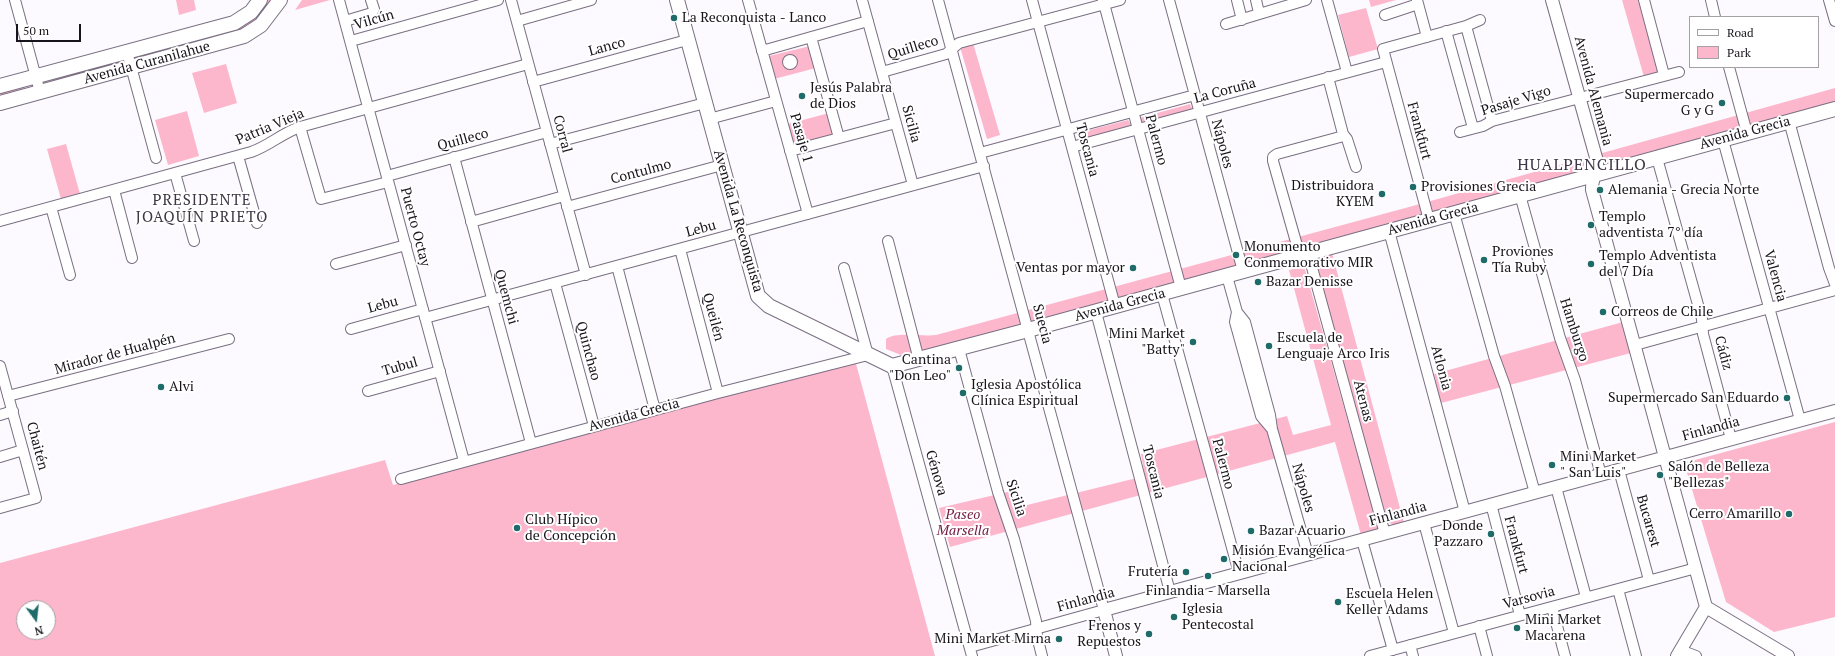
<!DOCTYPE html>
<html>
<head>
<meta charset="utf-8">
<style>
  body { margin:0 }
  #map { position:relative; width:1835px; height:656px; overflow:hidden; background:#fcfafe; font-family:"PT Serif",serif }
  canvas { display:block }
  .legend { position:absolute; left:1689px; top:16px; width:130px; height:52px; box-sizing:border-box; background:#fff; border:1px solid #a3a1a4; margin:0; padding:5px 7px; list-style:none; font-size:12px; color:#18141b }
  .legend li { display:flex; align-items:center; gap:8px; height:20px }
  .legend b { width:20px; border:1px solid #a3a1a4 }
  .north { position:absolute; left:16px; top:600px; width:40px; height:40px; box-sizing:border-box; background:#fff; border:1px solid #a3a1a4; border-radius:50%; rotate:165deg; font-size:11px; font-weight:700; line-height:16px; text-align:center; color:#18141b }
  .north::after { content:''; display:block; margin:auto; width:14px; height:18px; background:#1f6b69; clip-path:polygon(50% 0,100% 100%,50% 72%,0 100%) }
  .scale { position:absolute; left:16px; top:24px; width:65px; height:18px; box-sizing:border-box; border:2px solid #18141b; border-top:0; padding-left:5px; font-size:12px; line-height:14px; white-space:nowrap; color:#18141b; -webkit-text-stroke:3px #fff; paint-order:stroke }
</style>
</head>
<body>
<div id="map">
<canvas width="1835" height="656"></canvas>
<ul class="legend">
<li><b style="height:5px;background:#fff"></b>Road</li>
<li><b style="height:11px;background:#fdb7cd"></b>Park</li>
</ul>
<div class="north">N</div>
<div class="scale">50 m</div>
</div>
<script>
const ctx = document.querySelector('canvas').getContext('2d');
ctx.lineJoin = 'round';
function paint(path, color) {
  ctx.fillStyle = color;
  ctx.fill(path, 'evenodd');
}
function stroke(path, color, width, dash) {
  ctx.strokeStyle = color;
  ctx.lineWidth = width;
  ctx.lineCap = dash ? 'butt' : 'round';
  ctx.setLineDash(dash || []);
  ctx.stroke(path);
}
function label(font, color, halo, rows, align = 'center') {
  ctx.font = font + ' "PT Serif",serif';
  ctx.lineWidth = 4;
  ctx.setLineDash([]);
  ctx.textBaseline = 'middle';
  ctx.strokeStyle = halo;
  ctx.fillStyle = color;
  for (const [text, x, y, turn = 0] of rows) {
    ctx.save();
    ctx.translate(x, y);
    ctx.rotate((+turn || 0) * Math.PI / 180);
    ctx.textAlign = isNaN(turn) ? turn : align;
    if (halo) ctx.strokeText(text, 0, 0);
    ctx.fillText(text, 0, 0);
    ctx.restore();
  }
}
const green = new Path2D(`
  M176,0H194L196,10L179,15Z
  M268,0H274L251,27L143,57L142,56L143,54L247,24L257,16Z
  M302,0H330L295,10Z
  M1369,0H1396L1371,7Z
  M1622,0H1638L1659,73L1644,77Z
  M1366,8L1378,49L1349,57L1338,15Z
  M973,43L1000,135L987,139L960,47Z
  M810,46L816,68L774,79L769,56Z
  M117,61V65L52,82V80L54,77Z
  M226,64L237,103L204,113L192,73Z
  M23,86L26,89L24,91L0,98V92Z
  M1835,88V102L933,350L901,355L886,349V339C896,331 922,337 936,335L1409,207Z
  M1190,104L1193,110L1142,125L1139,118Z
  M187,111L199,156L168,165L155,120Z
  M829,113L835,134L794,146L788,124Z
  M1128,120L1131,125L1130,128L1082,139L1080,138L1082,132Z
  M66,144L80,194L61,199L47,149Z
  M1332,253L1404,523L1393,525L1387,521L1317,266L1318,257Z
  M1304,266L1379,531L1361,535L1335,442L950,547L939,508L1016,490L1019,507L1145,476L1141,454L1287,416L1293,435L1331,425L1289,270Z
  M1623,322L1631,353L1441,403L1434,374Z
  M855,360L935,656H0V563L385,460L393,485ZM24,608H48V632H24Z
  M1835,422V617L1774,632L1726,602L1684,463Z`);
const pedestrian = new Path2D(`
  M786.5 62a3.5 3.5 0 1 1 7 0a3.5 3.5 0 1 1-7 0Z`);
const minor = new Path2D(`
  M15,0L40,92
  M339,0L464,461
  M511,0L586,275
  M748,0L808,214
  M862,0L913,185
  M938,0L1104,610L970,647
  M1032,0L1115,306
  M1103,0L1181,288
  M1169,0L1243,271
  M1237,0L1242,20
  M1256,0L1259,13
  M1327,0L1347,72
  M1417,0L1427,37
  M1644,0L1664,75
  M1711,0L1715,17
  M1829,0L1835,21
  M1385,15L1418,4
  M345,21L372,13L374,9L371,0
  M517,21L591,0
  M1226,24L1306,0
  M1466,26L1492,121
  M1446,31L1473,128
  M811,37L839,138
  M351,41L498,0
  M762,51L868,21
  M127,52L156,158
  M1729,67L1747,133
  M882,72L946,54L959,43L1120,0
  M1328,77L1343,134L1347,139L1356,167
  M533,82L687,40
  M709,119L776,101
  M1789,121L1829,268L1835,284
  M300,127L321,199L388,182
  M1460,132L1483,126L1492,121L1679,72
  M1723,140L1800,420
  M550,144L705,103
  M1072,147L1386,62
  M790,151L896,123
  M980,153L1195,95
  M238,156L257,223
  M454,157L531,443
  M1657,158L1702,319L1703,334L1731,439
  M175,173L194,241
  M387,176L547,132
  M114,190L132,258
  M1520,195L1560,338L1575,380L1601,475
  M51,207L70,275
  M567,207L722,165
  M1454,213L1494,356L1505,386L1535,493
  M1429,220L1383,49L1466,26L1480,20
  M0,221L251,152C269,146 282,133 300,127L528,64
  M471,222L564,196
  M1389,231L1465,512
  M888,241L919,360
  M680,249L718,393
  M1308,253L1385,534
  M1300,256L1273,161V157L1277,154L1340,137L1343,134
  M336,264L406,245
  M617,266L655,410
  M1227,276L1237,312L1235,322L1261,416L1272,429
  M555,283L594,426
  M1162,294L1239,573
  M1096,312L1170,592
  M1237,312L1245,322L1270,415L1272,429L1308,555
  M425,318L984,166
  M351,329L423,309
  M1635,345L1835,290
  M959,349L998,492L1014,539L1036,621L1037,636L1042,656
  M0,366L36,498L0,508
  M892,366L972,656
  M368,391L440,371
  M8,396L229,339
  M0,415L13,411
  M0,457L23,450
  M1619,470L1649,580
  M401,479L718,393L868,355L844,268
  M1556,487L1586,597
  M1491,504L1520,615
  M1424,523L1454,633
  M1362,540L1393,650
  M1618,589L1636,656
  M1552,607L1565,656
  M1479,626L1487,656
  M1410,645L1413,656
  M1680,650L1696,656
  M1370,656L1696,568`);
const tertiary = new Path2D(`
  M1552,0L1597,161C1598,172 1591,180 1592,190L1706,607L1788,656
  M1116,656L1104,610L1835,411
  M1677,656L1706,607`);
const secondary = new Path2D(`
  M677,0L758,296L769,306L892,366L1028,330L1835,109
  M0,86L234,23L251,12L260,0
  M0,103L244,36L261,25L280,0`);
const markers = [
  [674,18,4,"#1f6b69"],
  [802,96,4,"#1f6b69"],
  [1722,103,4,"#1f6b69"],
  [1413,187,4,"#1f6b69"],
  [1600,190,4,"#1f6b69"],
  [1382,194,4,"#1f6b69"],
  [1591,225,4,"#1f6b69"],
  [1236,255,4,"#1f6b69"],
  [1484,260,4,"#1f6b69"],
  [1591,264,4,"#1f6b69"],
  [1133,268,4,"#1f6b69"],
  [1258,282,4,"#1f6b69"],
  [1603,312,4,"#1f6b69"],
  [1193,342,4,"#1f6b69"],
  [1269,346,4,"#1f6b69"],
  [959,368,4,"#1f6b69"],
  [161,387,4,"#1f6b69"],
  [963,393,4,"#1f6b69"],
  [1787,398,4,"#1f6b69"],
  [1552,465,4,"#1f6b69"],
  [1660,475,4,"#1f6b69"],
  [1789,514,4,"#1f6b69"],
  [517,528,4,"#1f6b69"],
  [1251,531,4,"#1f6b69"],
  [1491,534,4,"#1f6b69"],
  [1224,559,4,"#1f6b69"],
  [1186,572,4,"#1f6b69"],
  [1208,576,4,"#1f6b69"],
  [1338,602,4,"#1f6b69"],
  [1174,617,4,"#1f6b69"],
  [1517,628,4,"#1f6b69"],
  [1149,634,4,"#1f6b69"],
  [1059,639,4,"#1f6b69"]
];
const poiNames = [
  ["La Reconquista - Lanco",682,18],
  ["Jesús Palabra",810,88],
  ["de Dios",810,104],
  ["Supermercado",1714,95,"right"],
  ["G y G",1714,111,"right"],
  ["Distribuidora",1374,186,"right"],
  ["KYEM",1374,202,"right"],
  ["Provisiones Grecia",1421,187],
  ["Alemania - Grecia Norte",1608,190],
  ["Templo",1599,217],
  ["adventista 7° día",1599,233],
  ["Monumento",1244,247],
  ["Conmemorativo MIR",1244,263],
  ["Proviones",1492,252],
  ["Tía Ruby",1492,268],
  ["Templo Adventista",1599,256],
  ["del 7 Día",1599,272],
  ["Ventas por mayor",1125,268,"right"],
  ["Bazar Denisse",1266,282],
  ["Correos de Chile",1611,312],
  ["Mini Market",1185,334,"right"],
  ["\"Batty\"",1185,350,"right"],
  ["Escuela de",1277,338],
  ["Lenguaje Arco Iris",1277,354],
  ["Cantina",951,360,"right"],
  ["\"Don Leo\"",951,376,"right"],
  ["Iglesia Apostólica",971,385],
  ["Clínica Espiritual",971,401],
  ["Alvi",169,387],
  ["Supermercado San Eduardo",1779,398,"right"],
  ["Mini Market",1560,457],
  ["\" San Luis\"",1560,473],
  ["Salón de Belleza",1668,467],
  ["\"Bellezas\"",1668,483],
  ["Cerro Amarillo",1781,514,"right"],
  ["Club Hípico",525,520],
  ["de Concepción",525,536],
  ["Donde",1483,526,"right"],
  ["Pazzaro",1483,542,"right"],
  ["Bazar Acuario",1259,531],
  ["Misión Evangélica",1232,551],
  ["Nacional",1232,567],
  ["Frutería",1178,572,"right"],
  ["Finlandia - Marsella",1208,591,"center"],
  ["Escuela Helen",1346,594],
  ["Keller Adams",1346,610],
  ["Iglesia",1182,609],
  ["Pentecostal",1182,625],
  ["Mini Market",1525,620],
  ["Macarena",1525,636],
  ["Frenos y",1141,626,"right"],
  ["Repuestos",1141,642,"right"],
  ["Mini Market Mirna",1051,639,"right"]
];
const streetNames = [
  ["Vilcún",374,20,-16],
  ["Lanco",607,47,-15],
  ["Quilleco",913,48,-17],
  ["Avenida Curanilahue",147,63,-15],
  ["La Coruña",1225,91,-15],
  ["Avenida Alemania",1593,91,75],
  ["Pasaje Vigo",1516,101,-17],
  ["Sicilia",911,124,75],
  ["Patria Vieja",270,127,-23],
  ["Frankfurt",1419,131,75],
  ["Avenida Grecia",1745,133,-15],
  ["Corral",562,134,75],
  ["Pasaje 1",801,138,74],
  ["Quilleco",463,140,-15],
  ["Palermo",1156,140,75],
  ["Nápoles",1222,144,75],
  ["Toscania",1087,150,75],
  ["Contulmo",641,172,-15],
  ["Avenida Grecia",1433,219,-15],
  ["Avenida La Reconquista",738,221,74],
  ["Puerto Octay",415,227,75],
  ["Lebu",701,229,-15],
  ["Valencia",1775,276,75],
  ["Quemchi",506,297,75],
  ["Lebu",383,305,-15],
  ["Avenida Grecia",1120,305,-15],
  ["Queilén",713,317,75],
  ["Suecia",1042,324,75],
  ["Hamburgo",1574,330,72],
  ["Quinchao",588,351,75],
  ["Cádiz",1723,353,75],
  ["Mirador de Hualpén",115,354,-15],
  ["Tubul",400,367,-16],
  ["Atlonia",1441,368,75],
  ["Atenas",1363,401,75],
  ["Avenida Grecia",634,415,-15],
  ["Finlandia",1711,429,-15],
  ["Chaitén",37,446,75],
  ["Palermo",1223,464,75],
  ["Toscania",1153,472,76],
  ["Génova",936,473,74],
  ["Nápoles",1303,488,74],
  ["Sicilia",1016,498,72],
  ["Finlandia",1398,514,-15],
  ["Bucarest",1648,521,74],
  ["Frankfurt",1516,545,75],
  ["Varsovia",1529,598,-15],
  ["Finlandia",1086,600,-15]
];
const parkNames = [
  ["Paseo",963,515],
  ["Marsella",963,531]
];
const neighbourhoodNames = [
  ["PRESIDENTE",202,201],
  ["JOAQUÍN PRIETO",202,218]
];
const quarterNames = [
  ["HUALPENCILLO",1582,165]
];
paint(green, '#fdb7cd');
stroke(pedestrian, '#7a6f82', 9);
stroke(minor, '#7a6f82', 12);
stroke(tertiary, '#7a6f82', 14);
stroke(secondary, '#7a6f82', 16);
stroke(pedestrian, '#fff', 7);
stroke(minor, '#fff', 10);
stroke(tertiary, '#fff', 12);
stroke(secondary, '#fff', 14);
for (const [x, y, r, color] of markers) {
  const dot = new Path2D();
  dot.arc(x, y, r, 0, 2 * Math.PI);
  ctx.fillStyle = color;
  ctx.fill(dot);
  stroke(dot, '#fff', 1.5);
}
label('14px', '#18141b', '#fff', poiNames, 'left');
label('14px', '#18141b', '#fff', streetNames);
label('italic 14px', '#721940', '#fff', parkNames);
ctx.letterSpacing = '1px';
label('15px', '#3f3546', '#fff', neighbourhoodNames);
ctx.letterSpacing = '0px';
ctx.letterSpacing = '1px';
label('16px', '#3f3546', '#fff', quarterNames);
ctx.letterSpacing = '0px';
</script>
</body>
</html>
